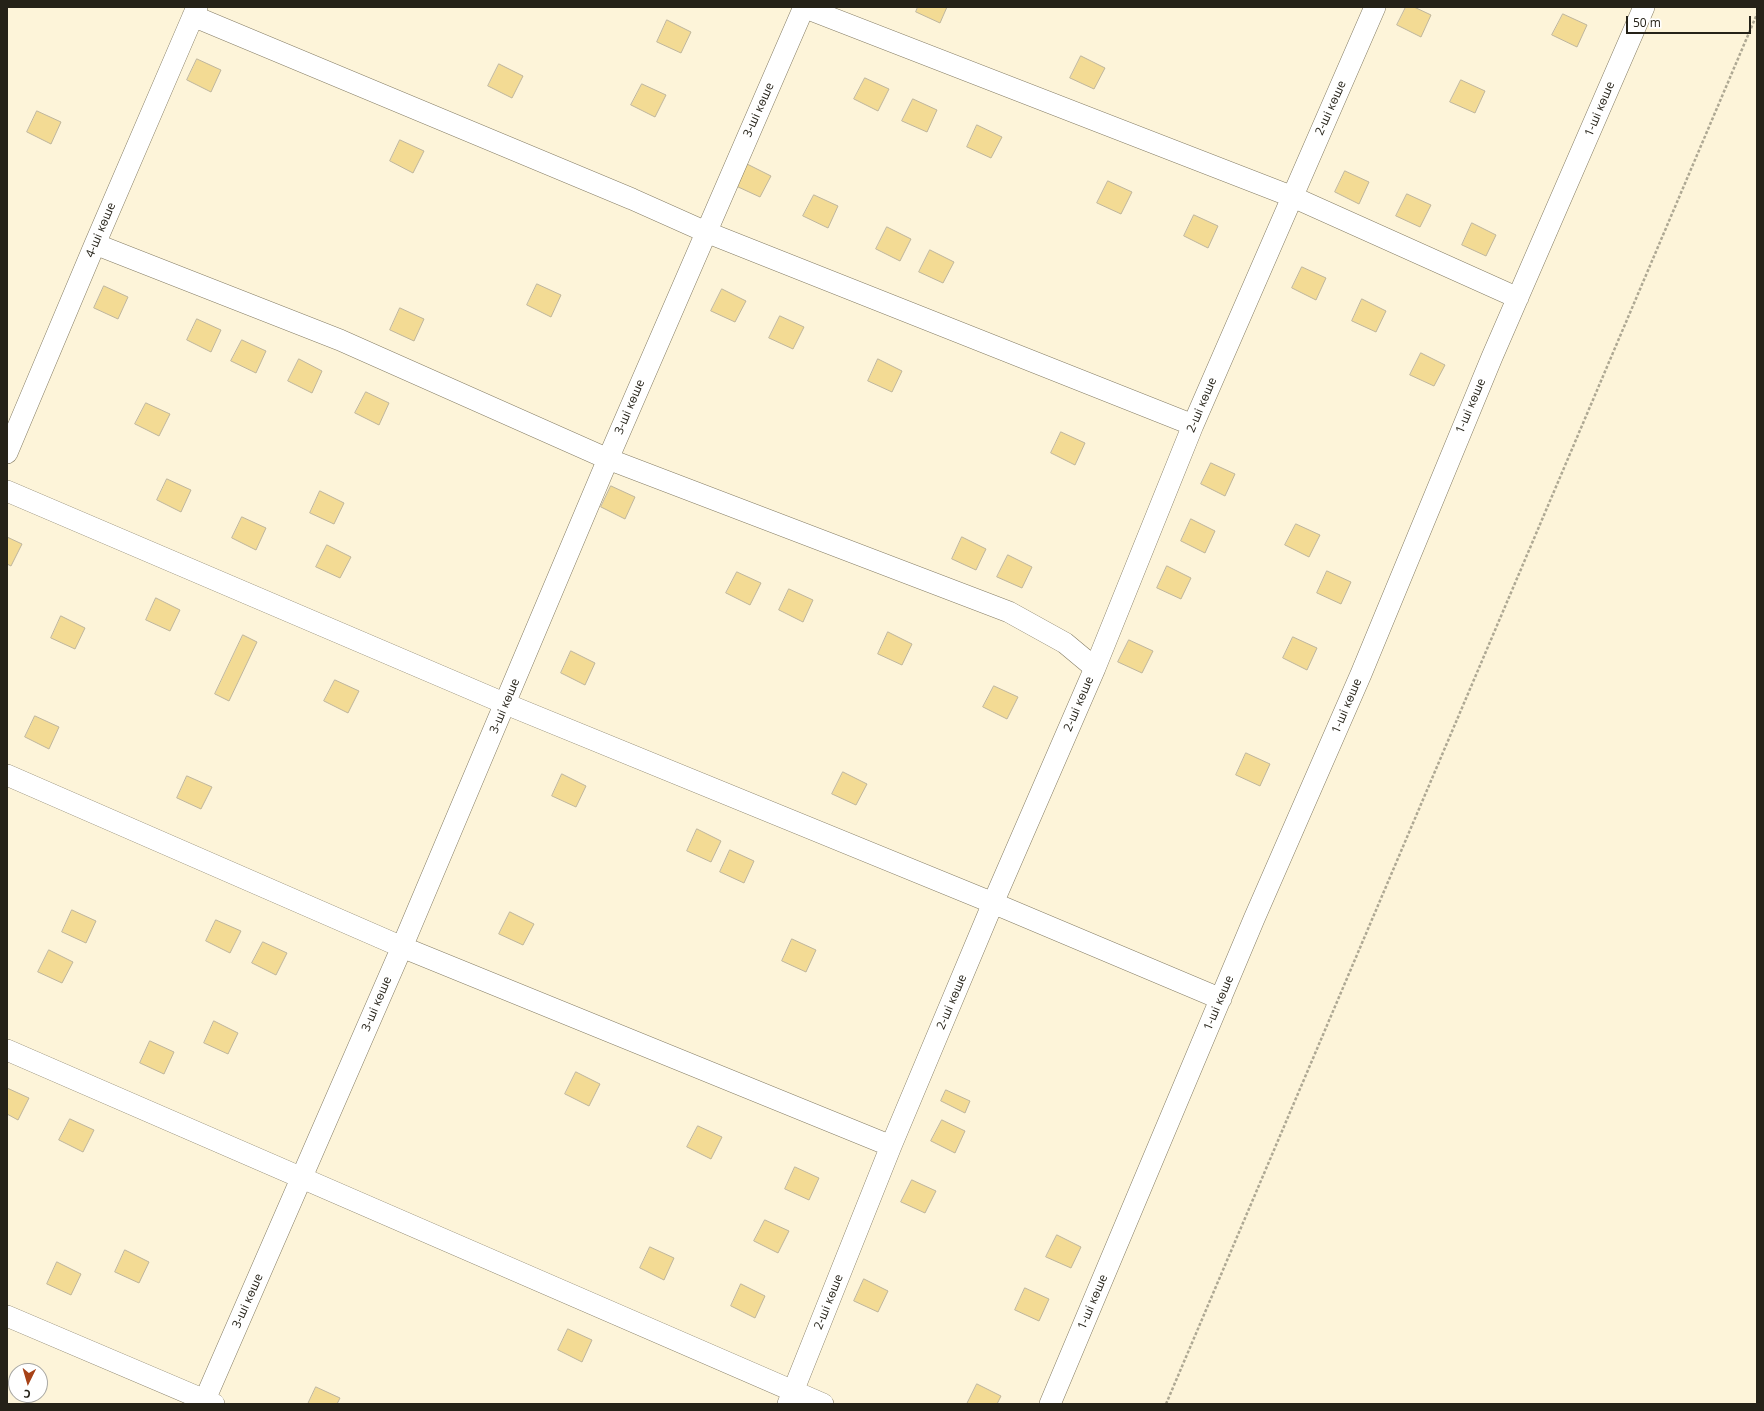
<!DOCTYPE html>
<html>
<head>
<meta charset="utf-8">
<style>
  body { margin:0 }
  #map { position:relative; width:1764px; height:1411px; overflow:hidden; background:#fdf4d9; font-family:"Open Sans",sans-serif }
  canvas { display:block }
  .frame { position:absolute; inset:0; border:8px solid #252218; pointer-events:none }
  .north { position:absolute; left:8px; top:1363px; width:40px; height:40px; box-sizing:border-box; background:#fff; border:1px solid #a8a7a3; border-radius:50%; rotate:185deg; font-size:11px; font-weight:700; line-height:16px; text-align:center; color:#252218 }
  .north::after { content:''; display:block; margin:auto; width:14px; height:18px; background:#a74217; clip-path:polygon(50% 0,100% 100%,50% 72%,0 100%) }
  .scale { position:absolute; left:1626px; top:16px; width:125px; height:18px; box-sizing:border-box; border:2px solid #252218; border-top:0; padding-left:5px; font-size:12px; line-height:14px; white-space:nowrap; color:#252218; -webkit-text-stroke:3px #fff; paint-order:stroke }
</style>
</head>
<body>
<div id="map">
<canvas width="1764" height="1411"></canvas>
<div class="frame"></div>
<div class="north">С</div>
<div class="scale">50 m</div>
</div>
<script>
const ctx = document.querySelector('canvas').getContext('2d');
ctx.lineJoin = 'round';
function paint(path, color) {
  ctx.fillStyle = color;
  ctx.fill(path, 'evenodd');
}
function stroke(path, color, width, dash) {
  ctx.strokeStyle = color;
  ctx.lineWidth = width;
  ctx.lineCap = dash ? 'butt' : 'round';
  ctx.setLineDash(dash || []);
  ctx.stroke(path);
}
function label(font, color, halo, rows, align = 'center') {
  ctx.font = font + ' "Open Sans",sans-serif';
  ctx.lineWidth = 4;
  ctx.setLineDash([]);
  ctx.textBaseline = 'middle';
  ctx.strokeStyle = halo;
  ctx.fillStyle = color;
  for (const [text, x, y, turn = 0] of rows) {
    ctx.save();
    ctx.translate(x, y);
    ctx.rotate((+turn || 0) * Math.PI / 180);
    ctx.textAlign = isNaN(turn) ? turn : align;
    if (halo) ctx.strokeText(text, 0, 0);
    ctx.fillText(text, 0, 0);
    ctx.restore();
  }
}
const building = new Path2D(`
  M918,7H947L940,23L916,12Z
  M1406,7H1414L1431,15L1421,37L1397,25Z
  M1563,14L1587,25L1577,47L1552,35Z
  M667,20L691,32L681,53L657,42Z
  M1081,56L1105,68L1094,89L1070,78Z
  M197,59L221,70L211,92L187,80Z
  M499,64L523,76L512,98L488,86Z
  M865,78L889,89L878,111L854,99Z
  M1461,80L1485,91L1475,113L1450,102Z
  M642,84L666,95L655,117L631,105Z
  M913,99L937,110L927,132L902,121Z
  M37,111L61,122L51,144L27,132Z
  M977,125L1002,137L991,158L967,147Z
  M400,140L424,151L413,173L390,161Z
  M747,164L771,176L760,197L736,186Z
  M1345,171L1369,182L1359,204L1335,192Z
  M1108,181L1132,192L1121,214L1097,203Z
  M1407,194L1431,205L1420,227L1396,216Z
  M814,195L838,206L828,228L803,216Z
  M1194,215L1218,226L1208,248L1184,236Z
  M1472,223L1496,235L1486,256L1462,245Z
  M887,227L911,239L900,261L876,249Z
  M930,250L954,262L943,283L919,272Z
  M1302,267L1326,278L1316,300L1292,288Z
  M537,284L561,295L551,317L527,305Z
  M104,286L128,297L118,319L94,308Z
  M722,289L746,301L735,322L711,311Z
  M1362,299L1386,311L1376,332L1352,321Z
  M400,308L424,319L414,341L390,330Z
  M780,316L804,327L793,349L769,338Z
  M197,319L221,330L211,352L187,340Z
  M242,340L266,351L256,373L231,361Z
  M1421,353L1445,365L1434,386L1410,375Z
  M299,359L322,371L312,393L288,381Z
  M878,359L902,371L892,392L868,381Z
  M366,392L389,403L379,425L355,413Z
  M146,403L170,414L159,436L135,424Z
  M1061,432L1085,443L1075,465L1051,453Z
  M1211,463L1235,474L1225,496L1201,484Z
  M167,479L191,490L181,512L157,500Z
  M611,486L635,497L625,519L601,507Z
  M320,491L344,503L334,524L310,513Z
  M242,517L266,528L256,550L232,538Z
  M1191,519L1215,531L1205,553L1181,541Z
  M1296,524L1320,535L1309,557L1285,545Z
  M7,537L22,544L11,566L7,564Z
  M962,537L986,549L976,570L952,559Z
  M327,545L351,557L340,578L316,567Z
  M1008,555L1032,567L1022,588L997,577Z
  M1167,566L1191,578L1181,599L1157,588Z
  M1327,571L1351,582L1341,604L1317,593Z
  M737,572L761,583L750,605L726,593Z
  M789,589L813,600L803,622L779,610Z
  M156,598L180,610L170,631L146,620Z
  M61,616L85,628L75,649L51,638Z
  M888,632L912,644L902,665L878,654Z
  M243,635L257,642L229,701L215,694Z
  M1293,637L1317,648L1307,670L1283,658Z
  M1129,640L1153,651L1142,673L1118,662Z
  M571,651L595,663L585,685L561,673Z
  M335,680L359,691L348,713L324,701Z
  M994,686L1018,697L1007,719L983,707Z
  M35,716L59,727L49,749L25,737Z
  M1246,753L1270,764L1260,786L1236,775Z
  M843,772L867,784L856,805L832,794Z
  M562,774L586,786L576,807L552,796Z
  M187,776L212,787L201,809L177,798Z
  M697,829L721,841L711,862L687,851Z
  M730,850L754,861L744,883L720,872Z
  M72,910L96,921L86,943L62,932Z
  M510,912L534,924L523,945L499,934Z
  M216,920L241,931L230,953L206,941Z
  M792,939L816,950L806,972L782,961Z
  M263,942L287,953L276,975L252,963Z
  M49,950L73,962L62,983L38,972Z
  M214,1021L238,1033L228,1054L204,1043Z
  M150,1041L174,1052L164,1074L140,1063Z
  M576,1072L600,1084L589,1106L565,1094Z
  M7,1088L29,1098L18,1120L7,1114Z
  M946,1090L970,1101L965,1113L941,1101Z
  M70,1119L94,1130L83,1152L59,1140Z
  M942,1120L965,1131L955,1153L931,1141Z
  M698,1126L722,1137L711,1159L687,1147Z
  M795,1167L819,1178L809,1200L785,1189Z
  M912,1180L936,1191L925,1213L901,1202Z
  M765,1220L789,1231L778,1253L754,1241Z
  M1057,1235L1081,1247L1071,1268L1046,1257Z
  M650,1247L674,1258L664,1280L640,1268Z
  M125,1250L149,1262L139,1283L115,1272Z
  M57,1262L81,1274L71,1295L47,1284Z
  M864,1279L888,1291L878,1312L854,1301Z
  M741,1284L765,1296L755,1318L731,1306Z
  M1025,1288L1049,1299L1039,1321L1015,1310Z
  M568,1329L592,1340L582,1362L558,1350Z
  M977,1384L1001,1396L997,1404H967Z
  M316,1387L340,1398L337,1404H308Z`);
const path = new Path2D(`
  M1166,1404L1757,14`);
const minor = new Path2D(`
  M803,7L1293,197L1518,298
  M193,16L632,199L706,232L1193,425
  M95,244L340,340L608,459L1009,612L1065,643L1095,668
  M7,453L95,244L197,7
  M7,491L506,704L993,903L1221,999
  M7,775L402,947L891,1146
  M7,1050L823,1404
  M7,1316L214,1404
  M203,1404L402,947L608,459L804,7
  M788,1404L891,1146L993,903L1095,668L1193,425L1375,7
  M1050,1404L1254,919L1361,674L1492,357L1644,7`);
const streetNames = [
  ["2-ші көше",1331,108,-66],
  ["1-ші көше",1600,109,-67],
  ["3-ші көше",759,110,-66],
  ["4-ші көше",101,230,-67],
  ["2-ші көше",1202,405,-67],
  ["1-ші көше",1471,406,-67],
  ["3-ші көше",630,407,-67],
  ["2-ші көше",1079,704,-67],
  ["3-ші көше",505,706,-67],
  ["1-ші көше",1347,706,-67],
  ["2-ші көше",952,1002,-67],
  ["1-ші көше",1219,1003,-67],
  ["3-ші көше",377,1004,-67],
  ["3-ші көше",248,1301,-66],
  ["2-ші көше",829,1302,-68],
  ["1-ші көше",1093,1302,-67]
];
paint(building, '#f3db94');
stroke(building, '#beb59c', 1);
stroke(minor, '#847c64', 22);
stroke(path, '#aea893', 2.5, [3, 2]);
stroke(minor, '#fff', 21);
label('12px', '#252218', '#fff', streetNames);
</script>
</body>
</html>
